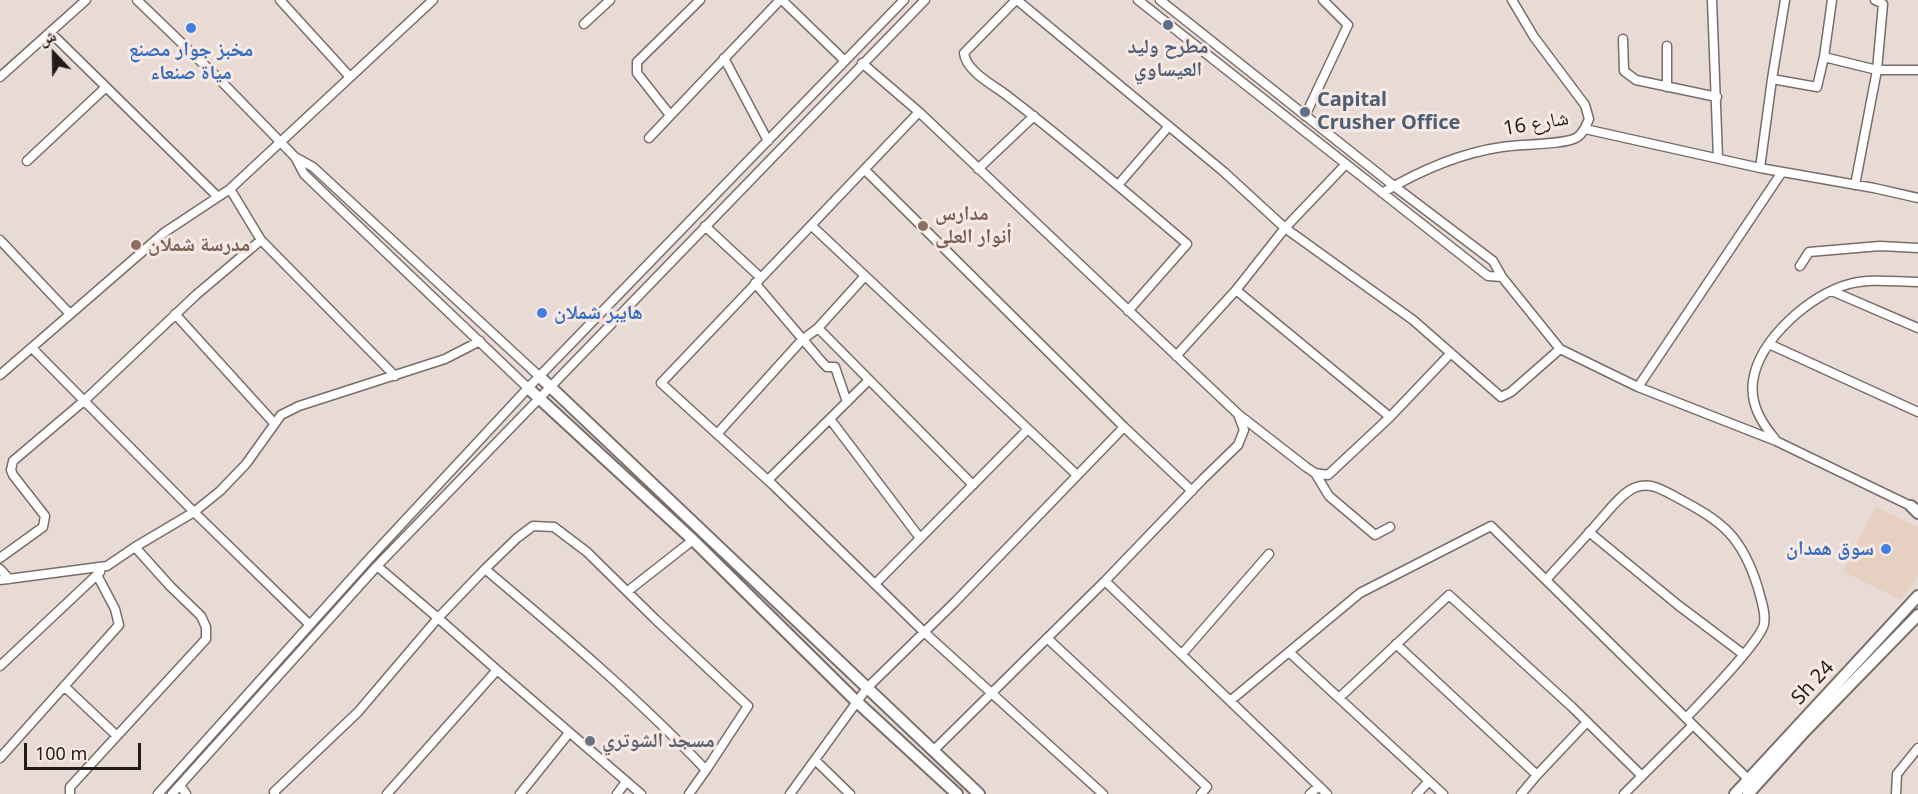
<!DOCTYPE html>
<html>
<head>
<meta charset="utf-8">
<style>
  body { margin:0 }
  #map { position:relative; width:1918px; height:794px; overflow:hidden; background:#e8dbd6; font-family:"Noto Sans","Noto Naskh Arabic",sans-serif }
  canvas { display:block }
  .north { position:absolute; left:24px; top:24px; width:60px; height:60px; -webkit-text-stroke:4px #f6e8e3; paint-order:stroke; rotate:338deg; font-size:16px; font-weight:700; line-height:24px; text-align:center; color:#211c1a }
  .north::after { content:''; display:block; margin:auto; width:21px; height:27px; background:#211c1a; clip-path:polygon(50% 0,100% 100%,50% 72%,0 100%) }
  .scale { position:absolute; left:24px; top:743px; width:117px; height:27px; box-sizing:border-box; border:3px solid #211c1a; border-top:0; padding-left:8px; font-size:18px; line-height:21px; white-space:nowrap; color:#211c1a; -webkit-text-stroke:4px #f6e8e3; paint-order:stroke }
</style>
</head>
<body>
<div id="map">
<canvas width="1918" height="794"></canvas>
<div class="north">ش</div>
<div class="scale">100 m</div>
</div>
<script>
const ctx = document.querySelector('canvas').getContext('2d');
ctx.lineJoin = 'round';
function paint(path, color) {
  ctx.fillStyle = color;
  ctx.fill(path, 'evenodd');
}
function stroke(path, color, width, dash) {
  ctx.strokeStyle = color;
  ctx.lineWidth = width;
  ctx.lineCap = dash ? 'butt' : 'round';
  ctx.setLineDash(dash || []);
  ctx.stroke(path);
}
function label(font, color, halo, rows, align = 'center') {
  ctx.font = font + ' "Noto Sans","Noto Naskh Arabic",sans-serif';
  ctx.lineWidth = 6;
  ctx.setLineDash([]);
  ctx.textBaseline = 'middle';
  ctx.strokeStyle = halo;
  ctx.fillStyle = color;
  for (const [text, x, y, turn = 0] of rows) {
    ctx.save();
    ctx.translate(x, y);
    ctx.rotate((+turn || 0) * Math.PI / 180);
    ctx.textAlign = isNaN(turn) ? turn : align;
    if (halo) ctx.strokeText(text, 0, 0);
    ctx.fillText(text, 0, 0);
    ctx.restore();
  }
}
const commercial = new Path2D(`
  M1876,507L1918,527V577L1901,600L1842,571Z`);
const minor = new Path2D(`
  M137,0L220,80L295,157L304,174L331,200L528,388
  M280,0L350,77
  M782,0L845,61
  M1016,0L964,53C966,71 993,85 1005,94C1068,142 1127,193 1187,244L1128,311
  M1017,0L1224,172L1285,228L1236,290L1390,417L1451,353
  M1138,0L1488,276L1502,277
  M1160,0L1394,186L1493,261L1502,277L1560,349L1638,387L1776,441L1915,508
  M1712,0L1718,158
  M1785,0L1772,79L1817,87L1824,57
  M1832,0L1824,57L1877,70L1883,4L1875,0
  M584,24L610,0
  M50,32L218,197
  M1623,39L1624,71L1636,80L1717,97
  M1667,46V87
  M724,58L768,141
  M862,63L919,112L1238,414L1244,430L1238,445L1203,479L1105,581L933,751
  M0,77L86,0
  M919,112L661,383L772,484L924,632L1103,794
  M670,115L637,73V62L700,0
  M1305,116L1348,25L1323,0
  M1585,129L1760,168L1874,188L1918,198
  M649,138L780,0
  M295,157L313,167L540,377
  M27,161L105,88
  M1346,164L1285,228L1413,320L1501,397L1511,392L1560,349
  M1760,168L1772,79
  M978,169L1034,116
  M865,170L1124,427L1192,491
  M1118,185L1169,126
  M1855,185L1877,70H1918
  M230,189L261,240L395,376
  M1382,193C1419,171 1460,153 1502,147C1520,144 1562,145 1576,138C1583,134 1586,126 1589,119L1585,105L1534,37L1512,0
  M705,226L760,277
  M812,226L1077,475
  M0,240L70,314
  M1800,266L1809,252L1880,246L1918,248
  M755,283L822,362L827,367H835L847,402
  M1832,291L1918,328
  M175,314L274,423
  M818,328L865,276
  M1769,344L1918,412
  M32,348L194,512L310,625
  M1176,356L1236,290
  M0,375L165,232L230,189L433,0
  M1638,387L1782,172
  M1238,414L1306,467L1315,473L1328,475L1390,417
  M830,419L920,538
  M717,434L802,340L818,328L973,485
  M1775,439C1761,422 1750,404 1753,381C1759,339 1811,294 1849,284C1872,278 1895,282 1918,282
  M1315,473L1329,496L1375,535L1390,527
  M768,480L869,380
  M1589,532L1678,605L1743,654
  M0,558L43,527L45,516L13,475L11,470L13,461L85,400L196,295L261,240
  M377,566L438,618L485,569C561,633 638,698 706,770L689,794
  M0,569L9,579
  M485,569L517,538L533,526L554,527L587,552L655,619L748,706L706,770
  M0,580L107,566L135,547L194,512L220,491L246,464L281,415L299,406L445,359L480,341
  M1546,580C1564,560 1583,540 1601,519C1610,509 1621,494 1634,488C1649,481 1663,490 1676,497C1723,522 1742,536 1758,588C1761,600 1766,612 1764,624C1761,641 1701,702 1686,718
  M1105,581L1327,794
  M875,584L1028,429
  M628,591L693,540
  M1047,638L1207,787L1201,794
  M1396,644L1537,775L1587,722
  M1289,652L1443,794
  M1182,654L1269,554
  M0,666L100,572
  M497,670L641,794
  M64,686L117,736
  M1339,698L1449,595L1572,707L1641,775
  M1230,701L1360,593L1491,526L1748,779
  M0,758L119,625L115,609L97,575
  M815,760L850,794
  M180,785L186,794
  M70,794V787L206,639V627L201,616L170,586L135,547
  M158,794L369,559L528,388L904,0
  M172,794L377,566L925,0
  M275,794L274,792L358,712L438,618L497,670L387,794
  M520,794L569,733
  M617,794L626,782
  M790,794L867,688L955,602L1124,427
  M1310,794L1319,786
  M1417,794L1429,781
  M1521,794L1537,775
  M1624,794L1693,725
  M1896,794L1897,774L1918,748`);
const tertiary = new Path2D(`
  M540,377L979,794
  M528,388L693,540L857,702L957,794
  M1911,506L1918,513
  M1735,794L1918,596
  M1748,794L1805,731L1918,615`);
const markers = [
  [1168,25,6,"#5c6f8a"],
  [191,28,6,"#3f7fe0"],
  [1305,112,6,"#5c6f8a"],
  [923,226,6,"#8d6e63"],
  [136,245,6,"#8d6e63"],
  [542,313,6,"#3f7fe0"],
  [1886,549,6,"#3f7fe0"],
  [590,741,6,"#6b7280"]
];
const serviceNames = [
  ["مطرح وليد",1168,47],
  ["العيساوي",1168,70],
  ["Capital",1317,100,"left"],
  ["Crusher Office",1317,123,"left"]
];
const shopNames = [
  ["مخبز جوار مصنع",191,50],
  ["مياة صنعاء",191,73],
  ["هايبر شملان",554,313,"left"],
  ["سوق همدان",1874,549,"right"]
];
const streetNames = [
  ["شارع 16",1536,124,-10],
  ["Sh 24",1813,683,-47]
];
const educationNames = [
  ["مدارس",935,214],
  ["أنوار العلى",935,237],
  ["مدرسة شملان",148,245]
];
const worshipNames = [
  ["مسجد الشوتري",602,741]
];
paint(commercial, '#e5d0c2');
stroke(minor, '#796d68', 11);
stroke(tertiary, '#796d68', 14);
stroke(minor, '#fff', 8);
stroke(tertiary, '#fff', 10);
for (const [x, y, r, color] of markers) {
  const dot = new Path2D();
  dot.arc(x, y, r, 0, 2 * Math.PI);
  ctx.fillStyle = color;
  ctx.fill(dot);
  stroke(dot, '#f6e8e3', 2);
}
label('bold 20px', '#4e5e75', '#f6e8e3', serviceNames);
label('bold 20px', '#366cbe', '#f6e8e3', shopNames);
label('20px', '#211c1a', '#f6e8e3', streetNames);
label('bold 20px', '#785e54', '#f6e8e3', educationNames, 'left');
label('bold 20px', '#5b616d', '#f6e8e3', worshipNames, 'left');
</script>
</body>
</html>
